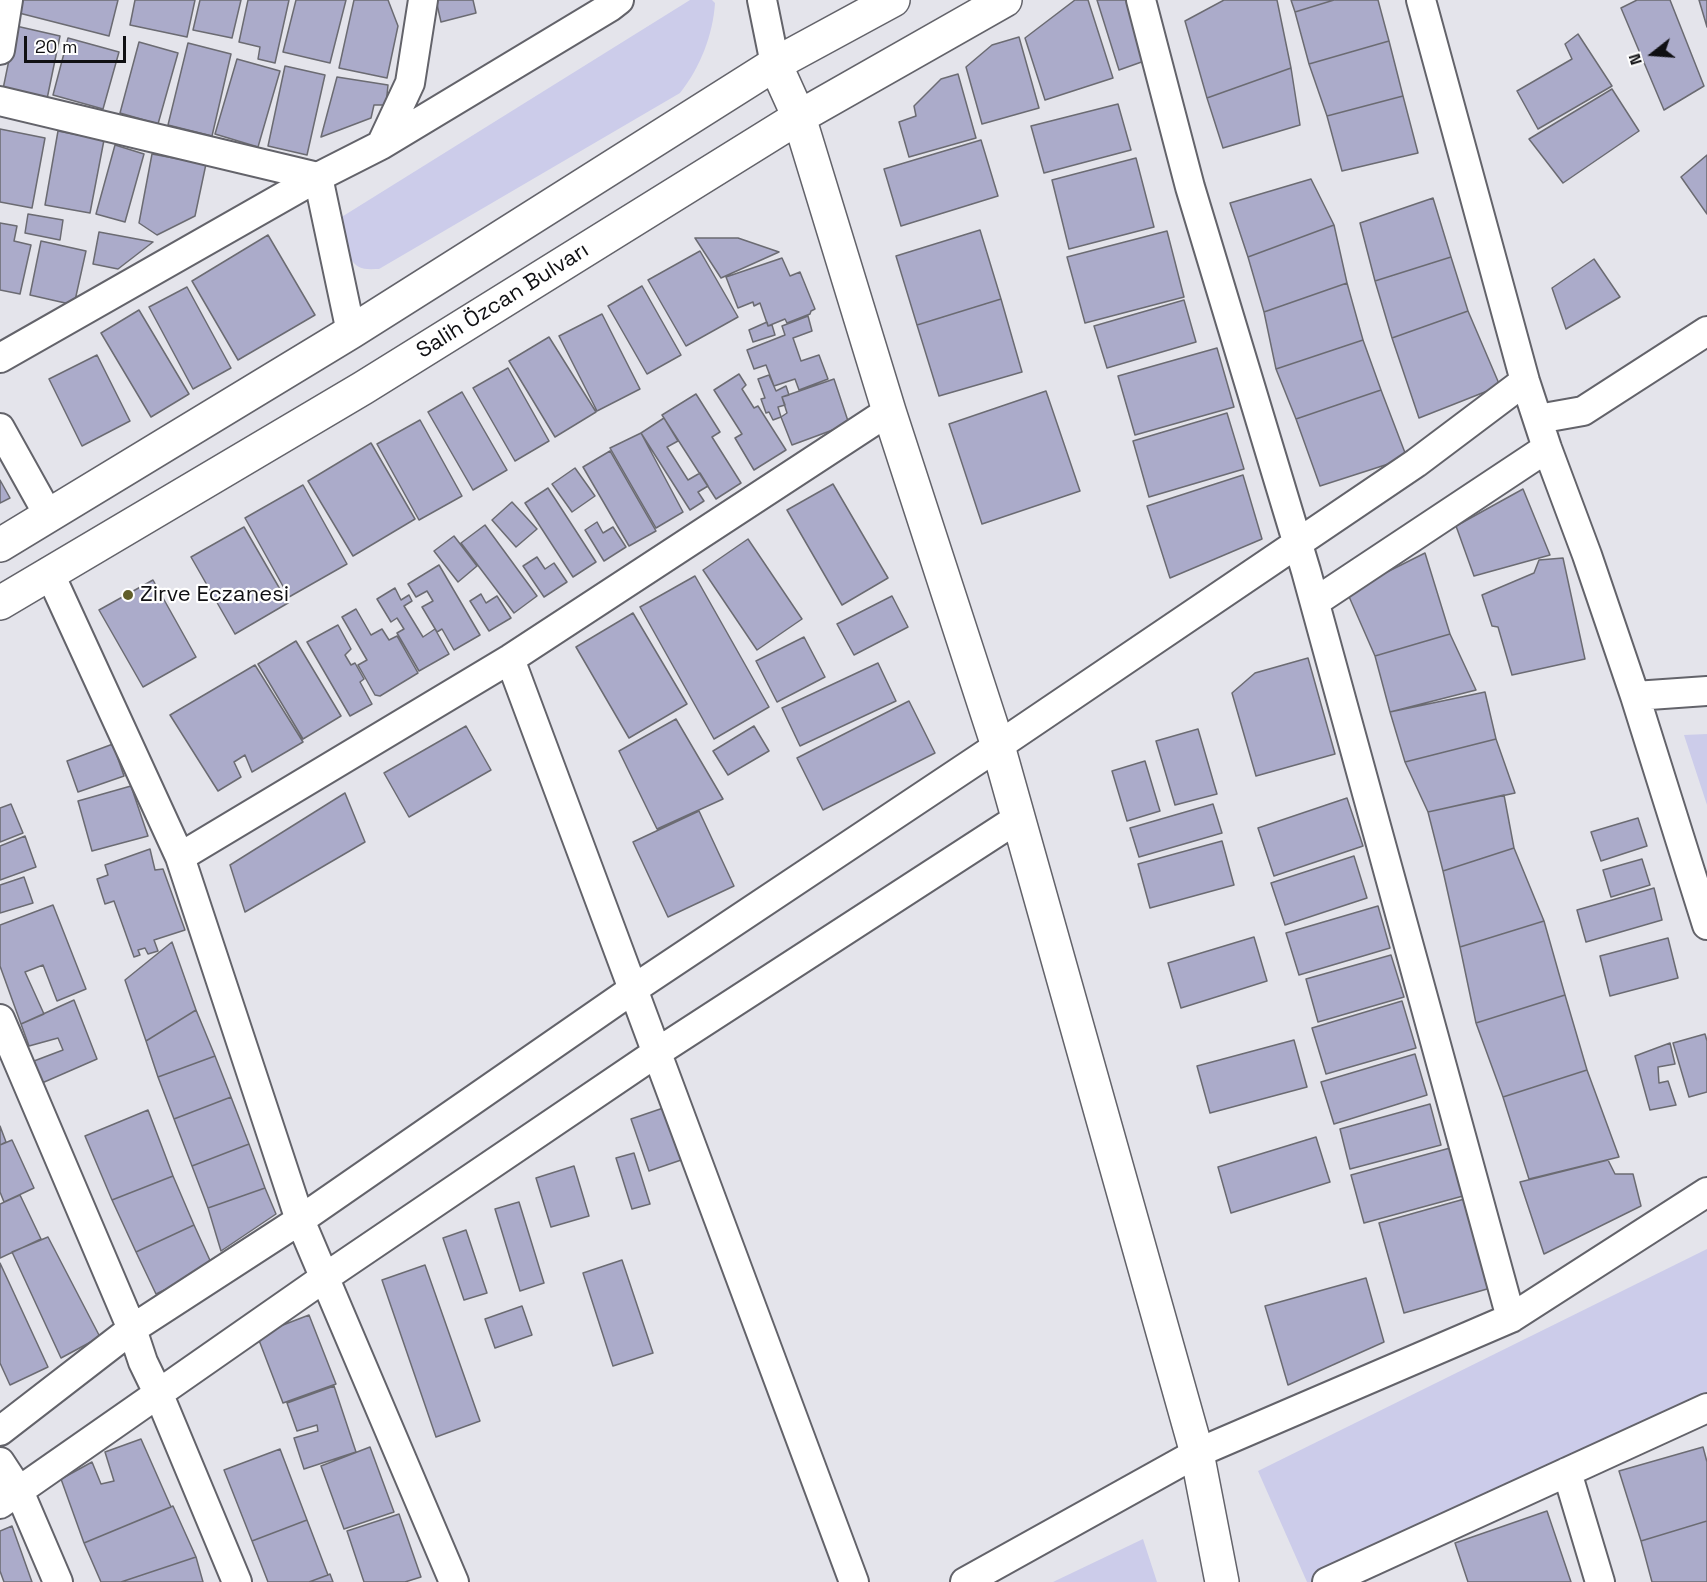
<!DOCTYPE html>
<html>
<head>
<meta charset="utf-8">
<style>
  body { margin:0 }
  #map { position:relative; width:1707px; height:1582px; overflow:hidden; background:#e4e4eb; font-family:"Space Grotesk",sans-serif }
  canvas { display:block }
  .north { position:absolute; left:1623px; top:24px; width:60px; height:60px; -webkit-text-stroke:4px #fff; paint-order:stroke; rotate:253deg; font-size:16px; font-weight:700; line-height:24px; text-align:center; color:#101013 }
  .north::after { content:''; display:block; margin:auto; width:21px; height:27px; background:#101013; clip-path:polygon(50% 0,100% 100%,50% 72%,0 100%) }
  .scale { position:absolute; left:24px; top:36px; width:102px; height:27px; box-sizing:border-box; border:3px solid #101013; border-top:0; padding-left:8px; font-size:18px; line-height:21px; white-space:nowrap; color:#101013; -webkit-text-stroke:4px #fff; paint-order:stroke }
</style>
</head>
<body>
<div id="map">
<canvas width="1707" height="1582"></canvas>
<div class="north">N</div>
<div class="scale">20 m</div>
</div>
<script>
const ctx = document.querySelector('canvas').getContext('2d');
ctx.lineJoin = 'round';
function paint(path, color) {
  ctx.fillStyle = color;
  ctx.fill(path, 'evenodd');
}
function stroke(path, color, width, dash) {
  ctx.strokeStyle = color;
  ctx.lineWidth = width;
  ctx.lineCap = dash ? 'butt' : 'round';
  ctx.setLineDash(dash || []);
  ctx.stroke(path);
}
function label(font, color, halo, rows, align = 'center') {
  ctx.font = font + ' "Space Grotesk",sans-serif';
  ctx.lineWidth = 4.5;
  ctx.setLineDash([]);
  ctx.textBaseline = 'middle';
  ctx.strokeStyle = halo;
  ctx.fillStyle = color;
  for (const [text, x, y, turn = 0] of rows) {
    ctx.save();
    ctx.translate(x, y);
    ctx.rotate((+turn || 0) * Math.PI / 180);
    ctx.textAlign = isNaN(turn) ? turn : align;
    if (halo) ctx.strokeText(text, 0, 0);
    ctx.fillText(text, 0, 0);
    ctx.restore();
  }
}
const green = new Path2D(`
  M690,0H712L715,3C713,35 700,68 680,93L379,269C373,269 364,270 359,267C344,258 342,234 340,218Z
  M1707,734V805L1684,735Z
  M1707,1249V1396L1324,1582H1307L1258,1471Z
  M1143,1539L1157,1582H1053Z`);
const building = new Path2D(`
  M23,0H118L109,36L19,13Z
  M135,0H195L187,37L130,25Z
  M200,0H241L232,38L193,30Z
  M248,0H289L275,63L258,59L260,47L239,42Z
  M296,0H346L330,63L283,52Z
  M354,0H388L398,26L387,78L339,68Z
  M436,0H473L476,13L441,22Z
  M1075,0H1088L1113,78L1045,100L1025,38Z
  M1097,0H1132L1150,59L1119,70Z
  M1224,0H1277L1291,68L1207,98L1185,21Z
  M1291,0H1334L1295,12Z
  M1334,0H1378L1389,41L1309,64L1295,12Z
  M1637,0H1670L1704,86L1664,110L1621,8Z
  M1699,0H1707V27Z
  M16,26L60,36L47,99L3,89Z
  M1578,34L1612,86L1538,129L1517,91L1572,59L1565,44Z
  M1019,37L1039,108L982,124L966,67L992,45Z
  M68,38L119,52L103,109L53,95Z
  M1389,41L1403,96L1327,116L1309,64Z
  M139,42L178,53L158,124L120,113Z
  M188,43L231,54L212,136L168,125Z
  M237,59L280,71L258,147L215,134Z
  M285,66L325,75L307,155L268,146Z
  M1291,68L1300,125L1223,148L1207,98Z
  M958,74L976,138L909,157L899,122L916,116L914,106L941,79Z
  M337,77L388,85L386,105H374L371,118L321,137Z
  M1612,89L1639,131L1563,183L1529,139Z
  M1403,96L1418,153L1342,171L1327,116Z
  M1118,104L1131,150L1044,173L1031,126Z
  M0,129L45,138L32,208L0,202Z
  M58,131L104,140L90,213L45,205Z
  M981,140L998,196L901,226L884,169Z
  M115,145L144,154L125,222L96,214Z
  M152,154L206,164L195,216L157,235L139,223Z
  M1707,155V214L1681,177Z
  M1136,158L1154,227L1069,249L1052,180Z
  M1311,179L1334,225L1248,257L1230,203Z
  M1433,198L1451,257L1375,281L1360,223Z
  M28,214L63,220L60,240L25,233Z
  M0,223L17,226L14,241L31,245L20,294L0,290Z
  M1334,225L1347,283L1264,312L1248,257Z
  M980,230L1001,299L917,325L896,256Z
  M1167,231L1184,297L1085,323L1067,257Z
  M99,232L153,242L118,269L93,264Z
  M268,235L315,315L238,360L192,281Z
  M695,238H738L779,252L721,278Z
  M41,241L86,251L74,305L30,295Z
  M700,251L738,317L686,346L648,280Z
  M1451,257L1468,311L1392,338L1375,281Z
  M782,258L790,276L800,272L815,309L811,311L810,314L787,323L785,319L768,326L760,303L754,306L753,302L738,308L726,277Z
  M1594,259L1620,297L1566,329L1552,288Z
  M1347,283L1363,340L1276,369L1264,312Z
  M642,286L681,355L647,374L608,306Z
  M187,287L231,368L193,389L149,307Z
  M1001,299L1022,372L939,396L917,325Z
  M1184,300L1196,342L1107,368L1094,326Z
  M139,310L189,394L151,417L101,333Z
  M1468,311L1500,386L1419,418L1392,338Z
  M602,314L640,389L597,411L559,336Z
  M808,316L812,331L793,338L801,361L819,355L828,379L799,390L795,379L774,386L766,365L754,369L747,350L785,335L782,326Z
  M767,322L768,326L772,325L775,335L753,342L749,330Z
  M549,337L596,412L555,437L509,361Z
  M1363,340L1381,390L1296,419L1276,369Z
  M1217,348L1234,407L1135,435L1118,376Z
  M97,355L130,421L82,446L49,379Z
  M508,368L549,441L515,461L473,388Z
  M739,374L746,385L742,389L754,408L758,406L786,450L754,470L735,438L742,434L714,390Z
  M769,375L776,391L786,386L789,395L782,397L785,405L778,407L781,417L773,420L769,412L766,413L761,399L765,398L758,379Z
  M834,379L849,424L792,445L781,417L787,413L782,397Z
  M1381,390L1407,458L1320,486L1296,419Z
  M1046,391L1080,491L982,524L949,424Z
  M462,392L507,470L473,490L428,412Z
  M696,394L720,432L712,437L741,483L716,499L662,415Z
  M1227,413L1244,469L1149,497L1133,441Z
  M664,418L678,441L667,447L688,480L700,473L708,486L698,492L704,501L690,510L641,433Z
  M420,420L462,496L419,520L377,444Z
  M641,433L683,512L656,528L610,448Z
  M371,443L415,519L353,556L308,481Z
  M610,451L656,531L629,546L583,467Z
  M575,468L595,496L572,512L552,484Z
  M1243,475L1262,539L1170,578L1147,506Z
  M0,480L10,498L0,503Z
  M833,484L888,578L842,605L787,510Z
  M303,485L347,564L289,597L245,518Z
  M548,488L596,562L573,577L525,503Z
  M1523,489L1550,555L1474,576L1456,526Z
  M512,502L537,529L516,547L492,520Z
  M597,522L603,533L613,527L626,547L604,561L585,530Z
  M485,525L537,596L514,613L461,543Z
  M244,527L288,603L235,634L191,557Z
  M454,536L477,566L458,582L434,551Z
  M748,539L802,619L757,650L703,570Z
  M1425,553L1450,634L1375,656L1347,592Z
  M537,557L545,569L554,563L567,582L544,597L523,566Z
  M1563,558L1585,659L1512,675L1498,627L1492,626L1482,595L1534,573L1539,560Z
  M439,565L480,635L454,650L442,629L437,632L422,607L433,601L427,591L416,597L408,584Z
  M695,576L769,707L714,739L640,607Z
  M153,580L196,657L143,687L99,610Z
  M395,588L401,600L409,595L412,601L404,606L423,637L435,629L449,654L419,671L397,633L404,629L397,618L391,622L377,599Z
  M481,594L486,603L497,596L511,618L489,631L470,601Z
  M892,596L908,627L854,655L837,624Z
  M356,609L371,635L382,629L389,640L397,636L418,673L380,696L375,695L358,665L367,660L342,617Z
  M633,613L687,704L629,738L576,647Z
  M338,625L351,649L345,655L351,665L355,663L364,679L360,682L372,704L350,716L307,642Z
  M1450,634L1476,690L1390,712L1375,656Z
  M804,637L825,677L777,702L756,661Z
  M296,641L341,716L303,739L258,664Z
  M1308,658L1335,754L1256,776L1232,693L1255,673Z
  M878,663L896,701L800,746L782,708Z
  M255,665L303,742L252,772L245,755L234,762L241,777L218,791L170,715Z
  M1485,692L1496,739L1405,762L1390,712Z
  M909,701L935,753L823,810L797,758Z
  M676,719L723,799L657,829L619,751Z
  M466,726L491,770L409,817L384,773Z
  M754,726L769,751L728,775L713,751Z
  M1198,729L1217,794L1175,805L1156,741Z
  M1496,739L1515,793L1428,812L1405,762Z
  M113,744L124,776L78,792L67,761Z
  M1145,761L1160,811L1127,821L1112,771Z
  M131,786L148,836L92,851L78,801Z
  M345,793L365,842L245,912L230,865Z
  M1504,795L1514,848L1443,871L1428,812Z
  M1347,798L1363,846L1274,876L1258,828Z
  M11,804L23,833L0,842V808Z
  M1213,804L1222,833L1139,857L1130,828Z
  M699,811L734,886L668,917L633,842Z
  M1638,818L1647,846L1601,861L1591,832Z
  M25,836L36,867L0,880V846Z
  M1222,841L1234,885L1150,908L1138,864Z
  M1514,848L1544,921L1460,947L1443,871Z
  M150,849L155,870L163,869L185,930L154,940L158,951L148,954L145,948L138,950L140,955L134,957L114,901L105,904L97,879L108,875L105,865Z
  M1354,856L1367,898L1285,925L1271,883Z
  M1642,859L1650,885L1611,897L1603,870Z
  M24,877L33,903L0,913V885Z
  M1654,888L1662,920L1586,942L1577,910Z
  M53,905L86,989L57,1001L43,965L25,972L44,1014L21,1024L0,966V925Z
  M1378,906L1390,948L1299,975L1286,933Z
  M1544,921L1565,995L1476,1023L1460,947Z
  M1254,937L1267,981L1181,1008L1168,963Z
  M1668,938L1678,978L1610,996L1600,956Z
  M172,942L196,1010L146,1041L125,980Z
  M1391,955L1404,997L1318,1022L1306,979Z
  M1565,995L1587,1070L1503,1097L1476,1023Z
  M74,1000L97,1059L42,1083L34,1061L63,1050L58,1038L29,1046L21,1024Z
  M1402,1001L1416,1048L1326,1074L1312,1028Z
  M196,1010L215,1056L158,1077L146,1041Z
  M1705,1034L1707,1041V1092L1689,1097L1673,1043Z
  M1294,1040L1307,1087L1210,1113L1197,1066Z
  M1670,1043L1675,1064L1658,1067L1659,1083L1668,1081L1676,1105L1650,1110L1635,1056Z
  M1415,1054L1427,1095L1334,1124L1321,1082Z
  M215,1056L231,1097L174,1119L158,1077Z
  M1587,1070L1619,1157L1529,1179L1503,1097Z
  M231,1097L249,1144L192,1166L174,1119Z
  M1430,1104L1441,1145L1350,1169L1340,1129Z
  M672,1105L690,1157L649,1171L631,1119Z
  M148,1110L173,1176L112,1200L85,1136Z
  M0,1126L6,1142L0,1145Z
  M1316,1137L1330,1182L1231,1213L1218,1167Z
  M12,1140L34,1188L4,1202L0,1192V1145Z
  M249,1144L265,1188L208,1208L192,1166Z
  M1450,1148L1463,1196L1364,1223L1351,1175Z
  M634,1153L650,1204L632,1209L616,1158Z
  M1608,1160L1615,1174H1633L1641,1206L1544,1254L1520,1182Z
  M574,1166L589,1216L551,1227L536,1178Z
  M173,1176L194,1225L136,1252L112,1200Z
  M265,1188L276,1214L221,1251L208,1208Z
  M20,1195L41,1239L0,1258V1204Z
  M1468,1198L1494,1287L1404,1313L1379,1223Z
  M519,1202L544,1283L520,1291L495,1209Z
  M194,1225L213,1267L156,1294L136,1252Z
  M466,1230L487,1293L464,1300L443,1238Z
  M48,1237L100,1337L61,1358L12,1252Z
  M622,1260L653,1353L613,1366L583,1273Z
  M0,1263L48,1367L10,1385L0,1363Z
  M425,1265L480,1421L436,1437L382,1280Z
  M1366,1278L1384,1342L1288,1385L1265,1306Z
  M522,1306L532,1335L495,1348L485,1319Z
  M309,1315L336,1384L283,1403L257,1335Z
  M334,1386L356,1452L304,1469L294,1438L318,1431L317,1425L297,1431L287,1403Z
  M141,1439L171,1507L84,1543L61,1479L92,1462L101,1484L114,1481L105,1452Z
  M370,1447L394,1512L344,1529L321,1466Z
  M1703,1447L1707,1462V1521L1641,1541L1619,1471Z
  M280,1449L307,1520L252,1541L224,1470Z
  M173,1506L196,1557L121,1582H101L84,1543Z
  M1547,1511L1571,1582H1468L1455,1543Z
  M399,1514L421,1577L405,1582H364L347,1531Z
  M307,1520L328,1575L309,1582H268L252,1541Z
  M1707,1521V1582H1652L1641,1541Z
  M12,1526L32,1582H4L0,1571V1531Z
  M196,1557L203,1582H121Z
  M330,1574L333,1582H309L328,1575Z`);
const street = new Path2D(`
  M762,0L775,64
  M1141,0L1190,187L1306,571L1511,1318
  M1421,0L1525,381L1547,448L1587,555L1635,696L1707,925
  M0,50L8,0
  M0,101L318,177L351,332
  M381,145L410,83L423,0
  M0,358L318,177L381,145L610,7L619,0
  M1538,419L1583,411L1707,331
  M0,428L49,516
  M49,572L180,857L300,1220L454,1582
  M1315,602L1547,448
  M510,659L854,1582
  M1635,696L1707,691
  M180,857L510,659L889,411
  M0,1019L132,1329L143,1362L159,1395L237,1582
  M0,1431L132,1329L300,1220L632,990L998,746L1416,463L1525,381
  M0,1462L19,1491L58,1582
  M1567,1472L1600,1582
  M0,1504L324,1278L656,1053L1017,819
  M965,1582L1197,1453L1511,1318L1707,1192
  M1327,1582L1707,1408`);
const secondary = new Path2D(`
  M775,64L799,117L889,411L998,746L1197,1453L1222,1582
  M0,545L351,332L775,64L893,0
  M0,603L363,388L799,117L1005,0`);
const markers = [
  [128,595,6,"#615e2a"]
];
const streetNames = [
  ["Salih Özcan Bulvarı",503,301,-32]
];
const poiNames = [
  ["Zirve Eczanesi",140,595]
];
paint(green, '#ccccea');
paint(building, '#ababca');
stroke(building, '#6b6b72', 1.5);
stroke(street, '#63636a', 32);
stroke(secondary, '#63636a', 36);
stroke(street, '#fff', 28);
stroke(secondary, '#fff', 33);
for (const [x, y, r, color] of markers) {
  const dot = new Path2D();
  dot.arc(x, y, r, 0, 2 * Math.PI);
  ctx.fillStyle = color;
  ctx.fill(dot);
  stroke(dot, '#fff', 2);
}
label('22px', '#101013', '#fff', streetNames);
label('22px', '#101013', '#fff', poiNames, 'left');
</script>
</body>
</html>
